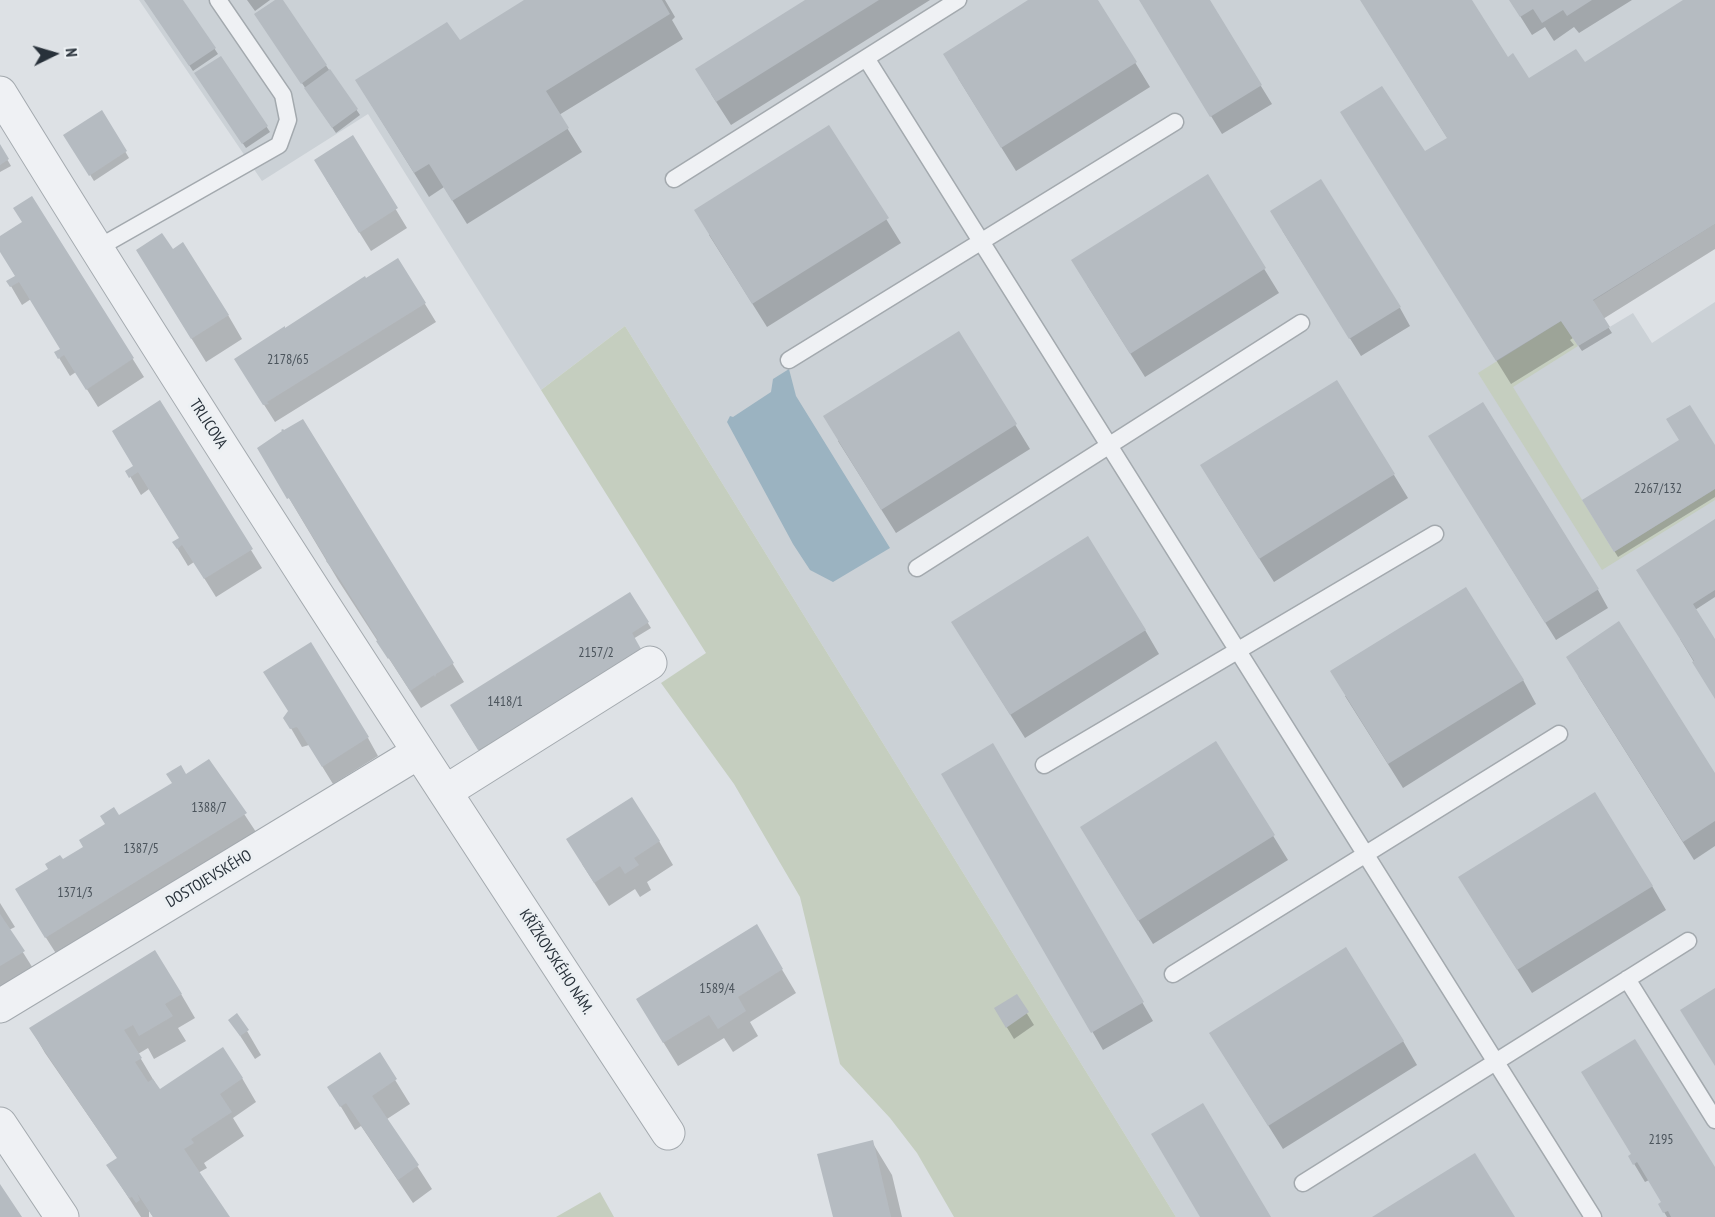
<!DOCTYPE html>
<html>
<head>
<meta charset="utf-8">
<style>
  body { margin:0 }
  #map { position:relative; width:1715px; height:1217px; overflow:hidden; background:#dde1e5; font-family:"PT Sans Narrow",sans-serif }
  canvas { display:block }
  .north { position:absolute; left:24px; top:24px; width:60px; height:60px; -webkit-text-stroke:4px #ecf0f3; paint-order:stroke; rotate:85deg; font-size:16px; font-weight:700; line-height:24px; text-align:center; color:#28313a }
  .north::after { content:''; display:block; margin:auto; width:21px; height:27px; background:#28313a; clip-path:polygon(50% 0,100% 100%,50% 72%,0 100%) }
</style>
</head>
<body>
<div id="map">
<canvas width="1715" height="1217"></canvas>
<div class="north">N</div>
</div>
<script>
const ctx = document.querySelector('canvas').getContext('2d');
ctx.lineJoin = 'round';
function paint(path, color) {
  ctx.fillStyle = color;
  ctx.fill(path, 'evenodd');
}
function stroke(path, color, width, dash) {
  ctx.strokeStyle = color;
  ctx.lineWidth = width;
  ctx.lineCap = dash ? 'butt' : 'round';
  ctx.setLineDash(dash || []);
  ctx.stroke(path);
}
function label(font, color, halo, rows, align = 'center') {
  ctx.font = font + ' "PT Sans Narrow",sans-serif';
  ctx.lineWidth = 6;
  ctx.setLineDash([]);
  ctx.textBaseline = 'middle';
  ctx.strokeStyle = halo;
  ctx.fillStyle = color;
  for (const [text, x, y, turn = 0] of rows) {
    ctx.save();
    ctx.translate(x, y);
    ctx.rotate((+turn || 0) * Math.PI / 180);
    ctx.textAlign = isNaN(turn) ? turn : align;
    if (halo) ctx.strokeText(text, 0, 0);
    ctx.fillText(text, 0, 0);
    ctx.restore();
  }
}
const built = new Path2D(`
  M139,0H1715V224L1561,321L1578,346L1633,313L1652,343L1715,302V1217H1176L625,326L541,390L368,114L262,181Z`);
const green = new Path2D(`
  M1561,321L1578,346L1513,387L1614,552L1715,489V500L1602,570L1478,373Z
  M625,326L1176,1217H954L917,1153L890,1118L840,1064L800,897L734,784L661,683L706,653L541,390Z
  M600,1192L614,1217H556Z`);
const water = new Path2D(`
  M789,369L796,396L890,548L833,582L810,570L793,544L727,422L730,416L733,417L771,392L773,379Z`);
const shadow = new Path2D(`
  M146,0H182L218,54L193,71Z
  M247,0H270L255,11Z
  M278,0H281L360,115L336,133L259,20Z
  M527,0H665L675,17L672,20L683,39L559,115L582,152L467,224L444,187L429,197L371,104L460,42Z
  M807,0H930L731,125L711,94Z
  M1031,0H1097L1150,87L1016,171L958,78Z
  M1140,0H1208L1272,104L1222,134Z
  M1361,0H1470L1507,59L1528,80L1584,64L1686,0H1715V249L1603,319L1612,333L1582,351L1573,338L1570,340L1574,345L1511,384L1353,130L1425,153L1448,139Z
  M1510,0H1632L1579,33L1574,27L1554,41L1545,27L1532,35Z
  M221,58L270,132L246,148L199,79Z
  M102,112L129,158L94,181L65,135Z
  M829,127L901,243L767,327L709,235Z
  M352,137L407,228L371,251L326,179Z
  M0,147L11,166L0,172Z
  M1207,176L1279,293L1145,377L1087,285Z
  M32,198L144,377L98,407L76,372L70,376L56,353L62,350L31,299L22,305L8,281L16,277L0,250V238L23,223Z
  M1282,230L1400,308L1410,326L1361,356Z
  M173,251L228,315L242,339L206,362L162,291Z
  M398,260L436,322L275,422L247,378L285,330Z
  M959,333L1030,449L896,533L838,441Z
  M160,402L262,568L216,597L194,562L188,566L185,561L174,543L180,538L149,489L141,495L127,471L135,466Z
  M302,421L464,682L421,708L338,580L259,448Z
  M1681,441L1715,448V497L1618,557L1584,501Z
  M1441,455L1598,590L1608,608L1556,640Z
  M1394,475L1408,498L1274,582L1216,490Z
  M1715,521V597L1695,610L1715,642V697L1680,639Z
  M630,594L651,628L633,639L650,668L490,768L462,724Z
  M1145,630L1159,654L1025,738L967,646Z
  M1578,676L1715,776V846L1694,860Z
  M1523,680L1536,704L1403,788L1345,696Z
  M285,718L368,738L378,756L333,784L309,745L302,747Z
  M1216,743L1288,860L1153,944L1096,852Z
  M993,745L1153,1021L1103,1050L943,774Z
  M209,761L256,832L57,955L27,908L62,861L85,848L119,817Z
  M659,841L673,865L647,882L651,890L640,897L635,889L609,906L582,864Z
  M1652,886L1666,910L1532,993L1474,901Z
  M0,903L15,927L9,930L34,970L0,991Z
  M756,926L796,993L750,1022L758,1036L733,1052L724,1038L678,1066L652,1024Z
  M181,994L195,1018L178,1028L186,1041L154,1059L148,1048L138,1054L160,1091L242,1078L256,1102L233,1118L244,1136L204,1163L207,1168L198,1173L229,1217H153L149,1211V1217H141L108,1166L118,1159L45,1053L31,1029Z
  M1016,996L1034,1025L1014,1039L1003,1021Z
  M230,1020L247,1031L261,1055L255,1059Z
  M1403,1041L1417,1065L1283,1149L1225,1057Z
  M379,1054L410,1104L387,1119L432,1189L413,1203L361,1126L355,1130L329,1087Z
  M872,1142L892,1175L902,1217H835Z
  M1630,1157L1715,1170V1217H1667L1660,1205L1663,1203L1649,1180L1645,1182Z`);
const building = new Path2D(`
  M144,0H183L216,48L189,66Z
  M275,0H283L327,65L301,84L254,14Z
  M524,0H662L670,14L546,91L569,128L452,201L429,164L414,173L355,80L447,22L460,40Z
  M805,0H879L716,102L695,69Z
  M1028,0H1098L1137,62L1001,148L943,54Z
  M1139,0H1210L1262,85L1210,117Z
  M1360,0H1472L1508,57L1513,53L1529,78L1576,49L1585,62L1683,0H1715V224L1593,300L1610,327L1578,346L1561,321L1496,361L1340,112L1382,86L1425,151L1447,138Z
  M1509,0H1592L1567,16L1563,10L1542,23L1533,9L1520,17Z
  M221,56L268,126L242,144L194,73Z
  M330,69L358,109L332,128L304,88Z
  M102,110L127,151L89,176L63,135Z
  M829,125L889,218L752,304L694,210Z
  M353,135L398,208L359,233L314,160Z
  M0,144L9,159L0,165Z
  M1208,174L1266,268L1130,354L1071,260Z
  M1321,179L1401,307L1349,339L1270,211Z
  M32,196L134,358L86,390L64,355L58,359L54,352L60,349L19,282L10,287L6,281L15,276L0,252V236L22,222L13,208Z
  M162,233L173,249L183,242L229,315L191,339L136,250Z
  M398,258L426,303L267,402L269,404L263,405L234,359L285,326V328L365,276L366,278Z
  M959,331L1017,424L881,510L823,416Z
  M1337,380L1395,474L1259,559L1200,465Z
  M160,400L253,549L204,579L182,545L177,549L172,542L179,538L138,472L129,478L125,471L133,466L112,431Z
  M1483,402L1599,589L1545,623L1428,436Z
  M1690,405L1715,445V489L1614,552L1582,500L1679,440L1666,419Z
  M303,419L454,663L436,674L435,677L434,675L410,691L389,658L388,659L376,641L378,640L339,578L326,561L327,560L289,498L287,499L257,448L282,431L281,430L283,429L284,430Z
  M1715,519V590L1693,604L1715,639V699L1692,662L1694,661L1636,570Z
  M1088,536L1146,630L1010,715L951,622Z
  M1466,587L1524,680L1388,764L1330,671Z
  M630,592L649,622L632,633L641,649L609,669L610,670L529,719L530,721L478,750L450,705Z
  M1619,621L1715,773V821L1683,842L1566,657Z
  M311,642L369,737L322,767L297,727L290,729L283,718L288,711L263,672Z
  M1216,741L1275,835L1138,921L1080,827Z
  M993,743L1144,1002L1091,1033L941,774Z
  M209,759L247,813L45,938L15,889L48,869L45,864L60,855L63,859L83,847L79,840L105,824L100,816L114,807L119,815L172,783L166,774L181,765L186,774Z
  M1595,792L1653,886L1517,970L1458,877Z
  M632,797L660,841L634,858L639,865L625,874L620,866L594,883L566,839Z
  M0,914L25,951L0,966Z
  M757,924L783,969L738,997L746,1011L718,1029L709,1015L663,1043L636,999Z
  M1346,947L1404,1041L1268,1126L1209,1033Z
  M155,950L182,994L165,1004L173,1016L139,1036L133,1025L124,1030L142,1058L135,1062L148,1082L153,1079L160,1089L223,1047L243,1078L220,1094L232,1112L191,1139L194,1143L184,1149L230,1217H153L137,1193L140,1200L136,1203L132,1197L129,1198L106,1165L117,1158L29,1028Z
  M1715,988V1066L1680,1010Z
  M1017,994L1029,1012L1006,1028L994,1008Z
  M237,1013L249,1030L240,1036L228,1020Z
  M1635,1039L1715,1167V1217H1671L1668,1211L1663,1213L1658,1204L1661,1202L1637,1162L1633,1165L1628,1156L1631,1154L1581,1072Z
  M380,1052L397,1079L372,1096L419,1165L398,1180L346,1103L340,1107L327,1087Z
  M1203,1103L1271,1217H1200L1151,1134Z
  M873,1140L891,1217H833L817,1154Z
  M1475,1153L1515,1217H1372Z
  M0,1184L22,1217H0Z`);
const service = new Path2D(`
  M866,58L1593,1217
  M674,179L958,0
  M96,249L279,145L288,120L283,95L218,0
  M789,360L1175,122
  M917,568L1301,323
  M1044,765L1435,534
  M1173,974L1559,734
  M1627,979L1715,1120
  M1303,1183L1688,941`);
const minor = new Path2D(`
  M0,93C216,444 442,788 668,1133
  M445,792L650,663
  M0,1006L419,752
  M0,1124L62,1217`);
const numberNames = [
  ["2178/65",288,360],
  ["2267/132",1658,489],
  ["2157/2",596,653],
  ["1418/1",505,702],
  ["1388/7",209,808],
  ["1387/5",141,849],
  ["1371/3",75,893],
  ["1589/4",717,989],
  ["2195",1661,1140]
];
const streetNames = [
  ["TRLICOVA",208,424,57],
  ["DOSTOJEVSKÉHO",209,879,-31],
  ["KŘÍŽKOVSKÉHO NÁM.",556,962,57]
];
paint(built, '#cbd1d6');
paint(green, '#c5cebf');
paint(water, '#9bb3c1');
paint(shadow, '#0003');
paint(building, '#b5bbc1');
stroke(service, '#a3a9ae', 19);
stroke(minor, '#a3a9ae', 35);
stroke(service, '#eff1f4', 16);
stroke(minor, '#eff1f4', 33);
label('14px', '#4b545c', null, numberNames);
label('16px', '#28313a', '#ecf0f3', streetNames);
</script>
</body>
</html>
